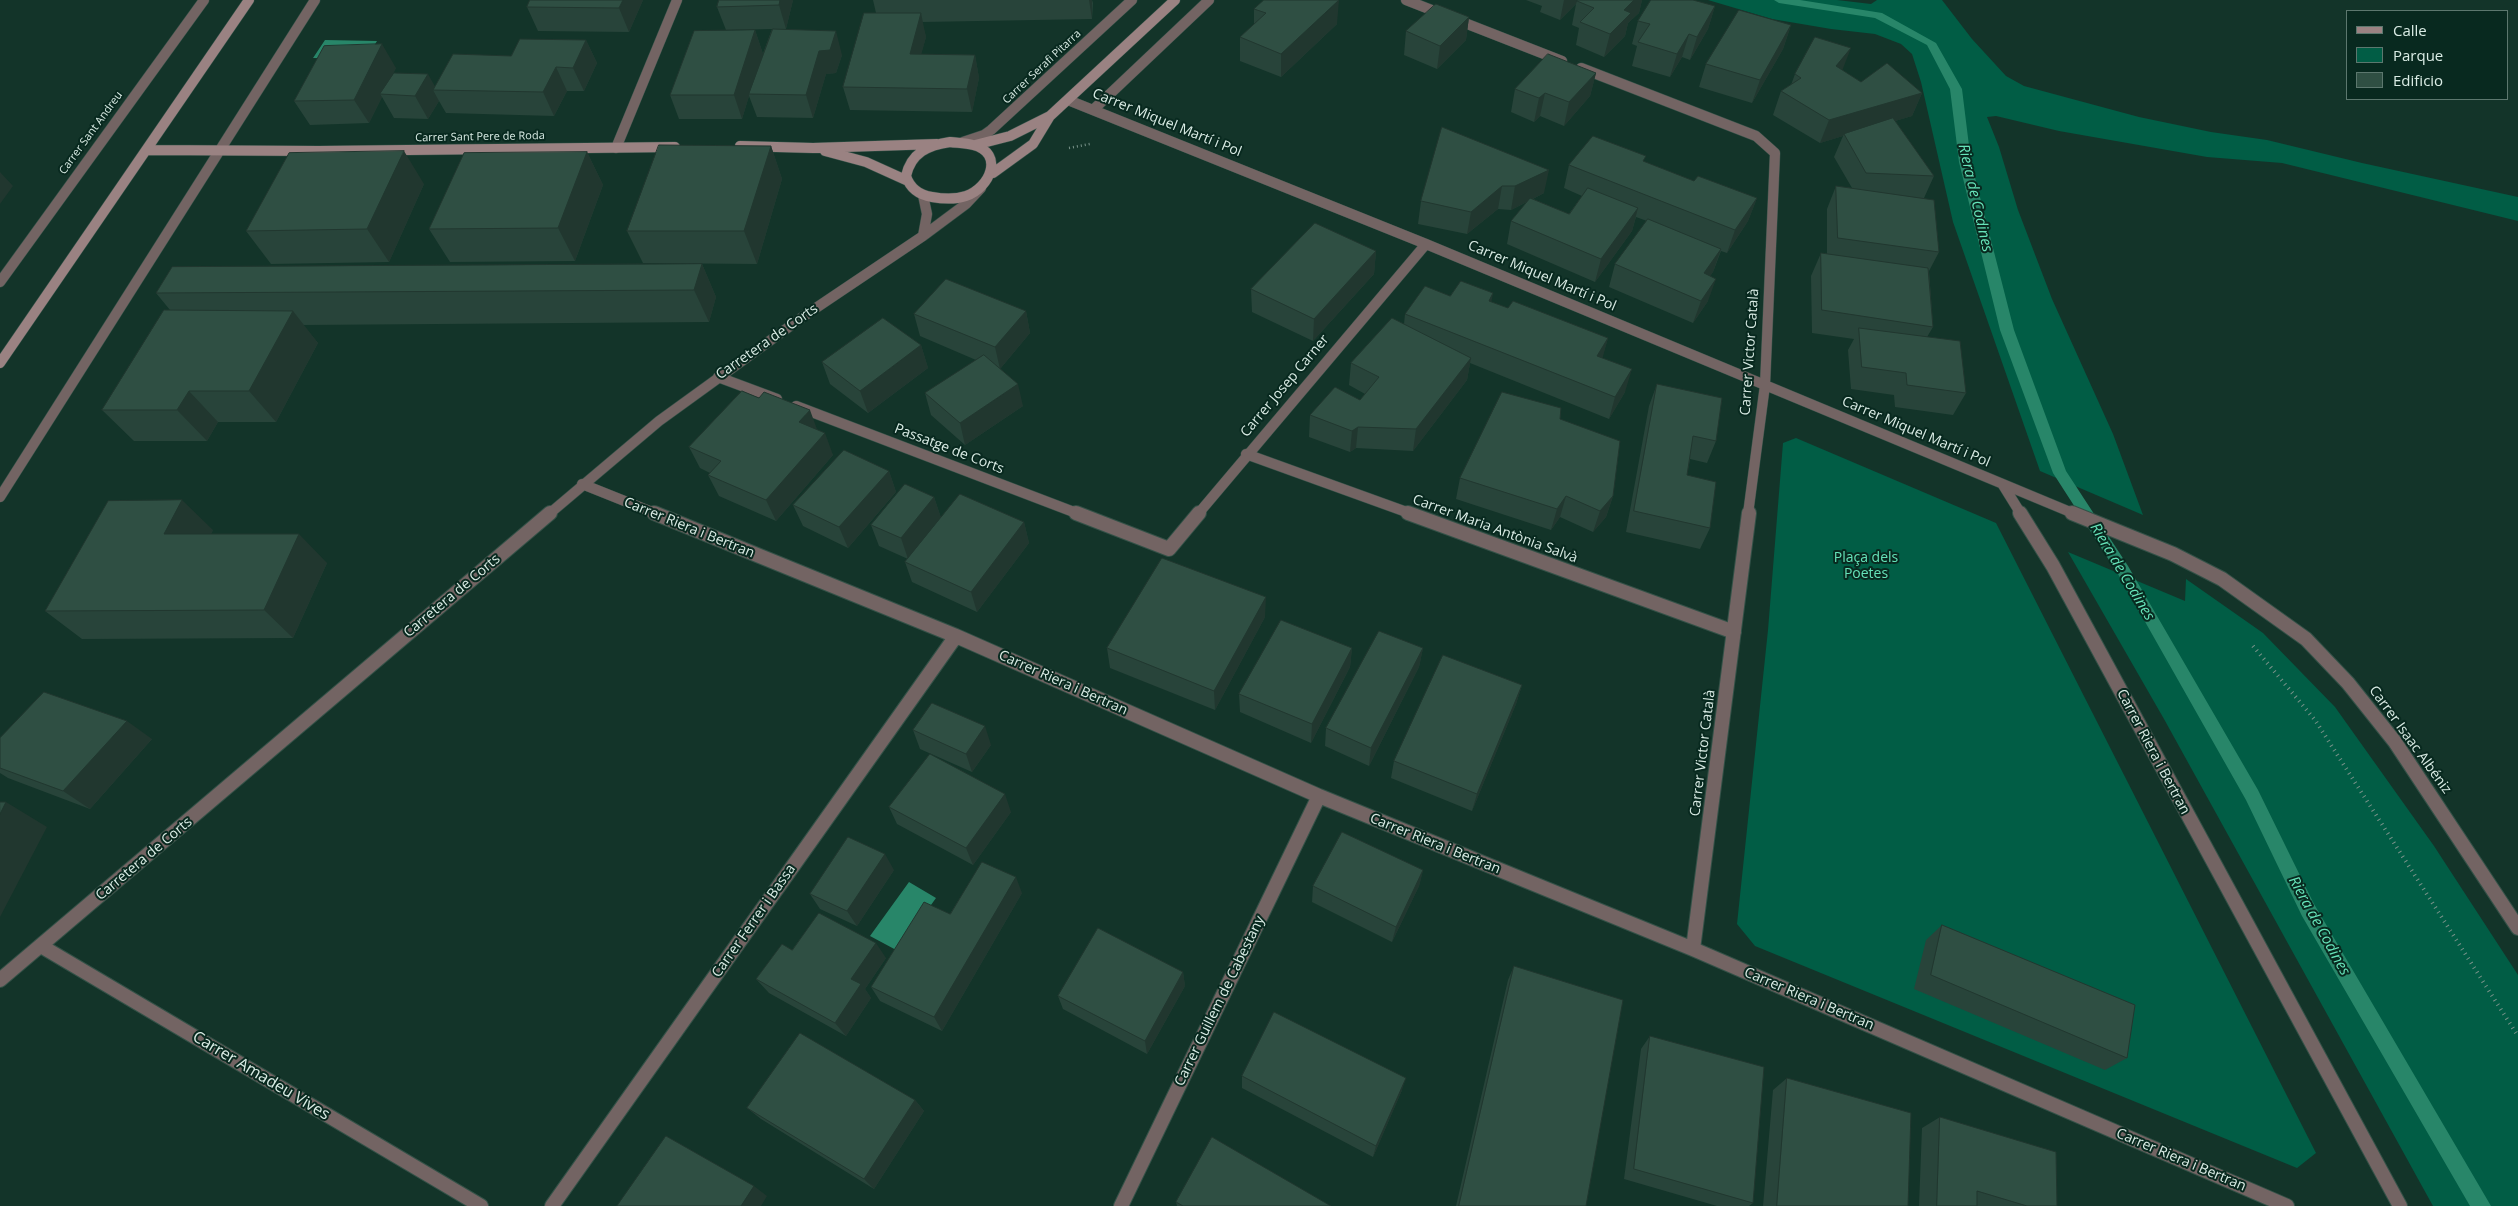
<!DOCTYPE html>
<html>
<head>
<meta charset="utf-8">
<style>
  body { margin:0 }
  #map { position:relative; width:2518px; height:1206px; overflow:hidden; background:#133429; font-family:"Open Sans",sans-serif }
  canvas { display:block }
  .legend { position:absolute; left:2346px; top:10px; width:162px; height:90px; box-sizing:border-box; background:#08291f; border:1px solid #5c776e; margin:0; padding:6px 9px; list-style:none; font-size:15px; color:#daece5 }
  .legend li { display:flex; align-items:center; gap:10px; height:25px }
  .legend b { width:25px; border:1px solid #5c776e }
</style>
</head>
<body>
<div id="map">
<canvas width="2518" height="1206"></canvas>
<ul class="legend">
<li><b style="height:6px;background:#9a8282"></b>Calle</li>
<li><b style="height:14px;background:#015d45"></b>Parque</li>
<li><b style="height:14px;background:#2f4f43"></b>Edificio</li>
</ul>
</div>
<script>
const ctx = document.querySelector('canvas').getContext('2d');
ctx.lineJoin = 'round';
function paint(path, color) {
  ctx.fillStyle = color;
  ctx.fill(path, 'evenodd');
}
function stroke(path, color, width, dash) {
  ctx.strokeStyle = color;
  ctx.lineWidth = width;
  ctx.lineCap = dash ? 'butt' : 'round';
  ctx.setLineDash(dash || []);
  ctx.stroke(path);
}
function label(font, color, halo, rows, align = 'center') {
  ctx.font = font + ' "Open Sans",sans-serif';
  ctx.lineWidth = 4;
  ctx.setLineDash([]);
  ctx.textBaseline = 'middle';
  ctx.strokeStyle = halo;
  ctx.fillStyle = color;
  for (const [text, x, y, turn = 0] of rows) {
    ctx.save();
    ctx.translate(x, y);
    ctx.rotate((+turn || 0) * Math.PI / 180);
    ctx.textAlign = isNaN(turn) ? turn : align;
    if (halo) ctx.strokeText(text, 0, 0);
    ctx.fillText(text, 0, 0);
    ctx.restore();
  }
}
const green = new Path2D(`
  M1708,0H1837L1871,4L1877,0H1942L1972,39L2006,76L2024,86L2139,117L2211,132L2267,140L2362,163L2518,197V221L2282,163L2207,157L2059,131L1996,116L1987,117L1999,147L2018,210L2052,299L2113,434L2143,515L2040,471L1953,222L1921,82L1912,54L1901,44L1875,34L1831,29L1772,19Z
  M1796,438L1996,523L2316,1153L2297,1168L1755,946L1737,924L1768,630L1783,443Z
  M2068,552L2185,601L2186,579L2263,633L2335,707L2434,846L2518,975V1206H2433L2164,719Z`);
const water = new Path2D(`
  M325,40L377,41L366,59L313,58Z
  M909,882L936,898L898,951L870,936Z`);
const stream = new Path2D(`
  M1774,0H1800L1882,13L1936,43L1962,89L1971,162L2014,330L2066,471L2128,566L2258,790L2314,904L2491,1206H2470L2302,916L2246,800L2118,574L2053,473L2000,330L1959,162L1950,89L1927,45L1875,18L1779,3Z`);
const pathFar1 = new Path2D(`
  M1069,148L1090,144`);
const path = new Path2D(`
  M2253,646L2315,720L2518,1036`);
const streetFar1 = new Path2D(`
  M1406,0L1562,61
  M1581,68L1756,136L1775,153L1765,385L1748,514
  M1068,100L1426,244L2075,514
  M1094,109L1209,0
  M963,142L984,135L991,130L1132,0
  M616,148L677,0
  M923,195L927,214L923,236
  M0,282L204,0
  M718,377L777,399
  M796,406L1079,514
  M1246,454L1412,514
  M582,484L657,514
  M2003,485L2021,514
  M0,497L315,0
  M549,514L659,421L804,316L923,236L966,204L981,188
  M1198,514L1426,244`);
const street = new Path2D(`
  M654,513L956,636L1319,796L1693,949L2287,1206
  M1076,513L1169,549L1199,513
  M1408,513L1734,632
  M2020,513L2053,566L2400,1206
  M2072,513L2173,554L2222,579L2306,639L2348,683L2395,742L2518,928
  M41,946L481,1206
  M1693,949L1749,513
  M0,980L550,513
  M552,1206L956,636
  M1121,1206L1319,796`);
const secondary = new Path2D(`
  M950,142C957,143 966,143 973,145C1005,153 990,188 966,196C954,200 943,199 932,197C919,195 910,188 906,176C911,153 928,145 950,142Z
  M975,145L1010,136L1050,116
  M740,146L813,148L937,144
  M147,150L319,151L675,147
  M825,151L866,162L908,181
  M993,173L1033,144L1050,116L1175,0
  M0,363L249,0`);
const wall = new Path2D(`
  M530,0H643L629,32L538,31L527,7Z
  M793,0L786,29H775L842,55L836,73L826,74L813,118L757,117L749,96L742,119H679L670,95L755,30L763,54L758,67L772,29L726,30L717,7Z
  M873,0H1092L1093,3L1092,19L922,22L926,37L921,54L975,55L979,78L972,112L850,110L843,87L876,13Z
  M1526,0H1642L1639,13L1628,23L1625,36L1604,57L1576,45L1579,28L1572,25L1576,4L1560,20L1540,12L1542,6Z
  M1715,6L1708,29L1690,60L1682,57L1670,77L1632,66L1637,46L1632,44L1638,21Z
  M1254,9L1337,24L1281,77L1240,61V37L1254,24Z
  M1469,17L1466,40L1437,69L1404,55L1406,31Z
  M1791,25L1783,49L1752,103L1699,87L1706,64Z
  M586,40L597,63L584,91H567L554,116L446,113L439,101L428,119L394,118L382,97L369,123L310,125L294,101L396,68L390,79L435,86L511,56Z
  M1842,70L1861,82L1922,93L1912,116L1895,121L1934,176L1924,198L1939,252L1929,271L1933,327L1927,337L1966,393L1953,415L1895,407L1894,395L1851,389L1848,350L1854,339L1812,333L1811,276L1821,253L1827,254V209L1836,186L1852,188L1834,157L1843,136L1820,143L1773,115L1781,91L1791,85L1795,74Z
  M1596,73L1590,96L1564,126L1540,116L1534,122L1511,112L1515,89Z
  M1442,127L1544,193L1533,199L1569,214L1582,196L1564,188L1569,165L1645,162L1694,181L1757,198L1748,221L1727,253L1721,251L1713,272L1710,276L1708,301L1693,323L1609,287L1615,264L1647,221L1636,217L1632,231L1595,282L1507,244L1511,221L1527,202L1511,210L1498,209L1467,234L1418,224L1421,201Z
  M771,146L782,179L757,264L643,263L627,231Z
  M587,152L603,185L575,261L450,262L429,229Z
  M424,184L389,262L271,264L246,231Z
  M1376,251L1374,274L1313,341L1252,312L1251,289Z
  M702,264L716,297L709,322L303,325L318,343L276,422H218L207,441H134L102,410L170,310L156,293Z
  M1450,296L1492,302L1508,308L1608,338L1602,358L1625,392L1609,419L1470,363L1467,380L1413,451L1356,448L1350,452L1309,437L1310,415L1360,400L1365,394L1349,385L1351,363L1404,324L1405,314Z
  M1026,311L1030,333L1000,369L1023,406L965,445L931,415L925,393L976,360L920,336L914,314Z
  M921,345L928,368L868,413L830,384L822,362Z
  M1657,384L1716,441L1707,463L1690,459L1687,475L1710,528L1700,549L1626,532L1649,406Z
  M1560,419L1613,496L1606,517L1593,532L1560,517L1551,530L1456,499L1460,478Z
  M817,430L833,455L776,521L719,496L708,475L710,473L700,468L689,447Z
  M889,471L896,492L848,548L803,526L793,505Z
  M934,497L941,518L1024,522L1029,543L977,612L912,582L905,562L908,559L879,546L871,525Z
  M213,530L211,534L327,563L293,638L82,639L45,611Z
  M1265,617L1215,710L1110,668L1107,648Z
  M1352,648L1350,667L1311,743L1240,712L1239,694Z
  M1423,648L1419,667L1369,766L1325,746L1326,728Z
  M1522,685L1516,704L1472,811L1391,778L1394,761Z
  M913,730L991,745L972,772L920,749Z
  M0,738L152,739L90,809L8,778L0,773Z
  M889,807L1011,812L973,865L897,824Z
  M894,870L857,926L820,909L810,894Z
  M1423,870L1419,886L1392,942L1312,902L1313,886Z
  M1022,893L942,1031L880,1001L871,987L950,914Z
  M1942,925L2127,1058L2105,1070L1914,989L1926,940Z
  M792,950L886,958L865,989L871,998L846,1036L769,993L756,979Z
  M1514,966L1586,1206H1456L1508,980Z
  M1183,972L1185,986L1147,1054L1063,1009L1058,996Z
  M1650,1036L1753,1203L1749,1206H1717L1624,1179L1641,1049Z
  M1242,1076L1402,1090L1373,1157L1242,1088Z
  M1787,1078L1908,1206H1763L1773,1090Z
  M915,1100L924,1111L874,1189L761,1119L747,1108Z
  M1940,1117L2057,1206H1919L1922,1128Z
  M1176,1202L1331,1206H1177Z`);
const shadedWall = new Path2D(`
  M623,0H643L629,32L619,8Z
  M780,0H793L786,29L779,5Z
  M1089,0H1092V19Z
  M1339,0L1337,24L1281,77V54Z
  M1564,0H1580L1577,1L1576,4L1560,20Z
  M1634,0H1642L1639,13L1628,23L1625,36L1604,57L1610,34L1624,10Z
  M1715,6L1708,29L1690,60L1697,37Z
  M921,13L926,37L915,78L910,54Z
  M1469,17L1466,40L1437,69L1440,46Z
  M1791,25L1783,49L1752,103L1760,80Z
  M755,30L763,54L750,94H749V96L742,119L734,95Z
  M836,31L842,55L836,73L826,74L813,118L806,95L819,51Z
  M1689,34L1682,57L1670,77L1677,54Z
  M586,40L597,63L584,91L573,68Z
  M382,44L396,68L383,94H380L382,97L369,123L354,100Z
  M1851,48L1842,71L1836,66Z
  M975,55L979,78L972,112L967,89Z
  M556,67L567,91L554,116L543,92Z
  M1596,73L1590,96L1564,126L1569,102Z
  M428,74L437,90H433L439,101L428,119L415,96Z
  M1545,93L1540,116L1534,122L1539,98Z
  M1922,93L1912,116L1845,136L1844,134L1843,136L1820,143L1829,120Z
  M771,146L782,179L757,264L744,231Z
  M404,151L424,184L389,262L367,229Z
  M587,152L603,185L575,261L558,228Z
  M1549,170L1544,193L1511,210L1515,186Z
  M0,172L13,186L0,204Z
  M1502,186L1498,209L1467,234L1471,212Z
  M1757,198L1748,221L1727,253L1735,230Z
  M1638,208L1632,231L1595,282L1601,259Z
  M1721,249L1713,272L1696,296L1704,273Z
  M1376,251L1374,274L1313,341L1314,319Z
  M702,264L716,297L709,322L694,290Z
  M1716,279L1708,301L1693,323L1701,301Z
  M1493,293L1489,316V301Z
  M293,311L318,343L276,422L249,391Z
  M1026,311L1030,333L1000,369L995,347Z
  M1608,338L1602,360L1597,356Z
  M921,345L928,368L868,413L860,391Z
  M1471,358L1467,380L1413,451L1416,429Z
  M1632,369L1625,392L1609,419L1615,397Z
  M1018,384L1023,406L965,445L960,423Z
  M189,391L218,422L207,441L177,410Z
  M810,410L818,432L799,422Z
  M1358,427L1356,448L1350,452L1352,431Z
  M825,433L833,455L776,521L766,500Z
  M889,471L896,492L848,548L839,527Z
  M1566,496L1560,517L1551,530L1557,509Z
  M1613,496L1606,517L1593,532L1600,511Z
  M934,497L941,518L908,559L901,538Z
  M182,500L213,530L196,564L164,534Z
  M1024,522L1029,543L977,612L971,592Z
  M299,534L327,563L293,638L264,610Z
  M1266,597L1265,617L1215,710L1214,691Z
  M1352,648L1350,667L1311,743L1312,724Z
  M1423,648L1419,667L1369,766L1371,748Z
  M1522,685L1516,704L1472,811L1477,794Z
  M127,721L152,739L90,809L63,791Z
  M985,726L991,745L972,772L966,754Z
  M1005,794L1011,812L973,865L966,848Z
  M6,802L47,827L0,917V814Z
  M885,854L894,870L857,926L847,911Z
  M1423,870L1419,886L1392,942L1396,927Z
  M1016,877L1022,893L942,1031L934,1017Z
  M876,943L886,958L865,989L871,998L846,1036L835,1023L851,979Z
  M1183,972L1185,986L1147,1054L1145,1041Z
  M1406,1078L1402,1090L1373,1157L1376,1146Z
  M915,1100L924,1111L874,1189L864,1179Z
  M754,1186L767,1196L761,1206H741Z`);
const building = new Path2D(`
  M530,0H623L619,8L527,7Z
  M719,0H780L779,5L717,7Z
  M1264,0H1339L1281,54L1240,37L1266,13L1254,9Z
  M1578,0H1634L1624,10L1631,13L1610,34L1580,22L1594,8L1577,1Z
  M1651,0H1693L1715,6L1697,37L1689,34L1677,54L1638,42L1650,24L1638,21Z
  M1436,4L1469,17L1440,46L1406,31Z
  M1739,10L1791,25L1760,80L1706,64Z
  M864,13H921L910,54L975,55L967,89L843,87Z
  M773,29L836,31L830,50L819,51L806,95L749,94Z
  M755,30L734,95H670L694,31Z
  M1815,37L1851,48L1836,66L1861,82L1887,63L1922,93L1829,120L1781,91L1801,78L1795,74Z
  M520,39L586,40L573,68L556,67L543,92L433,90L453,54L511,56Z
  M382,44L354,100L294,101L324,46Z
  M1548,54L1596,73L1569,102L1545,93L1539,98L1515,89Z
  M394,73L428,74L415,96L380,94Z
  M1893,118L1934,176L1866,173L1844,134Z
  M1442,127L1549,170L1515,186H1502L1471,212L1421,201Z
  M1593,136L1646,156L1643,161L1694,181L1698,176L1757,198L1735,230L1569,165Z
  M659,145L771,146L744,231H627Z
  M404,151L367,229L246,231L289,153Z
  M587,152L558,228L429,229L464,153Z
  M1836,186L1934,200L1939,252L1838,238Z
  M1588,188L1638,208L1601,259L1511,221L1530,198L1569,214Z
  M1648,219L1721,249L1704,273L1716,279L1701,301L1615,264Z
  M1315,223L1376,251L1314,319L1251,289Z
  M1821,253L1928,268L1933,327L1822,310Z
  M702,264L694,290L156,293L172,267Z
  M946,279L1026,311L995,347L914,314Z
  M1461,281L1493,293L1489,301L1508,308L1513,301L1608,338L1597,356L1632,369L1615,397L1405,314L1425,286L1450,296Z
  M164,310L293,311L249,391H189L177,410H102Z
  M883,318L921,345L860,391L822,362Z
  M1392,318L1471,358L1416,429L1358,427L1352,431L1310,415L1335,387L1360,400L1379,377L1351,363Z
  M1859,328L1960,341L1966,393L1907,385L1906,373L1862,367Z
  M984,355L1018,384L960,423L925,393Z
  M1657,384L1722,398L1716,441L1693,436L1687,475L1716,482L1710,528L1634,511Z
  M742,391L759,398L764,392L810,410L799,422L825,433L766,500L708,475L721,461L689,447Z
  M1502,392L1561,408L1560,419L1620,441L1613,496L1600,511L1566,496L1557,509L1460,478Z
  M844,450L889,471L839,527L793,505Z
  M905,484L934,497L901,538L871,525Z
  M960,494L1024,522L971,592L905,562Z
  M182,500L164,534H299L264,610L45,611L108,501Z
  M1162,558L1266,597L1214,691L1107,648Z
  M1281,620L1352,648L1312,724L1239,694Z
  M1379,631L1423,648L1371,748L1326,728Z
  M1443,655L1522,685L1477,794L1394,761Z
  M44,692L127,721L63,791L0,768V738Z
  M932,703L985,726L966,754L913,730Z
  M930,754L1005,794L966,848L889,807Z
  M0,802H6L0,814Z
  M1342,832L1423,870L1396,927L1313,886Z
  M848,837L885,854L847,911L810,894Z
  M982,862L1016,877L934,1017L871,987L924,902L950,914Z
  M819,913L876,943L851,979L861,984L835,1023L756,979L782,944L792,950Z
  M1942,925L2135,1005L2127,1058L1931,975Z
  M1098,928L1183,972L1145,1041L1058,996Z
  M1514,966L1623,1000L1586,1206H1459Z
  M1274,1012L1406,1078L1376,1146L1242,1076Z
  M800,1033L915,1100L864,1179L747,1108Z
  M1650,1036L1764,1067L1753,1203L1634,1169Z
  M1787,1078L1911,1113L1908,1206H1777Z
  M1940,1117L2056,1152L2057,1206H2027L1977,1191V1206H1937Z
  M666,1136L754,1186L741,1206H617Z
  M1212,1137L1331,1206H1183L1176,1202Z`);
const farStreetnames = [
  ["Carrer Serafi Pitarra",1042,67,-43],
  ["Carrer Sant Andreu",91,133,-54],
  ["Carrer Sant Pere de Roda",480,137,-1]
];
const streetNames = [
  ["Carrer Miquel Martí i Pol",1167,123,22],
  ["Carrer Miquel Martí i Pol",1542,276,23],
  ["Carretera de Corts",767,342,-35],
  ["Carrer Victor Català",1750,352,-86],
  ["Carrer Josep Carner",1285,386,-50],
  ["Carrer Miquel Martí i Pol",1916,432,23],
  ["Passatge de Corts",949,449,21],
  ["Carrer Riera i Bertran",689,528,22],
  ["Carrer Maria Antònia Salvà",1495,529,20],
  ["Carretera de Corts",452,596,-40],
  ["Carrer Riera i Bertran",1063,683,24],
  ["Carrer Isaac Albéniz",2410,740,54],
  ["Carrer Riera i Bertran",2153,752,62],
  ["Carrer Victor Català",1703,753,-83],
  ["Carrer Riera i Bertran",1435,844,22],
  ["Carretera de Corts",144,859,-40],
  ["Carrer Ferrer i Bassa",754,921,-55],
  ["Carrer Riera i Bertran",1809,999,23],
  ["Carrer Guillem de Cabestany",1220,1001,-64],
  ["Carrer Riera i Bertran",2181,1160,23]
];
const parkNames = [
  ["Plaça dels",1866,558],
  ["Poetes",1866,574]
];
const waterNames = [
  ["Riera de Codines",1975,198,77],
  ["Riera de Codines",2122,572,59],
  ["Riera de Codines",2319,926,61]
];
const nearStreetnames = [
  ["Carrer Amadeu Vives",261,1076,31]
];
paint(green, '#015d45');
paint(water, '#288669');
paint(stream, '#288669');
stroke(streetFar1, '#335147', 11);
stroke(street, '#335147', 16);
stroke(secondary, '#335147', 11);
stroke(pathFar1, '#789289', 2.5, [1, 3]);
stroke(path, '#789289', 4, [1, 4.5]);
stroke(streetFar1, '#736463', 10);
stroke(street, '#736463', 14);
stroke(secondary, '#9a8282', 10);
paint(wall, '#28443a');
paint(shadedWall, '#21372f');
paint(building, '#2f4f43');
stroke(building, '#21372f', 1);
label('11px', '#daece5', '#08291f', farStreetnames);
label('14px', '#daece5', '#08291f', streetNames);
label('14px', '#65e3b9', '#08291f', parkNames);
label('italic 15px', '#67e4ba', '#08291f', waterNames);
label('16px', '#daece5', '#08291f', nearStreetnames);
</script>
</body>
</html>
